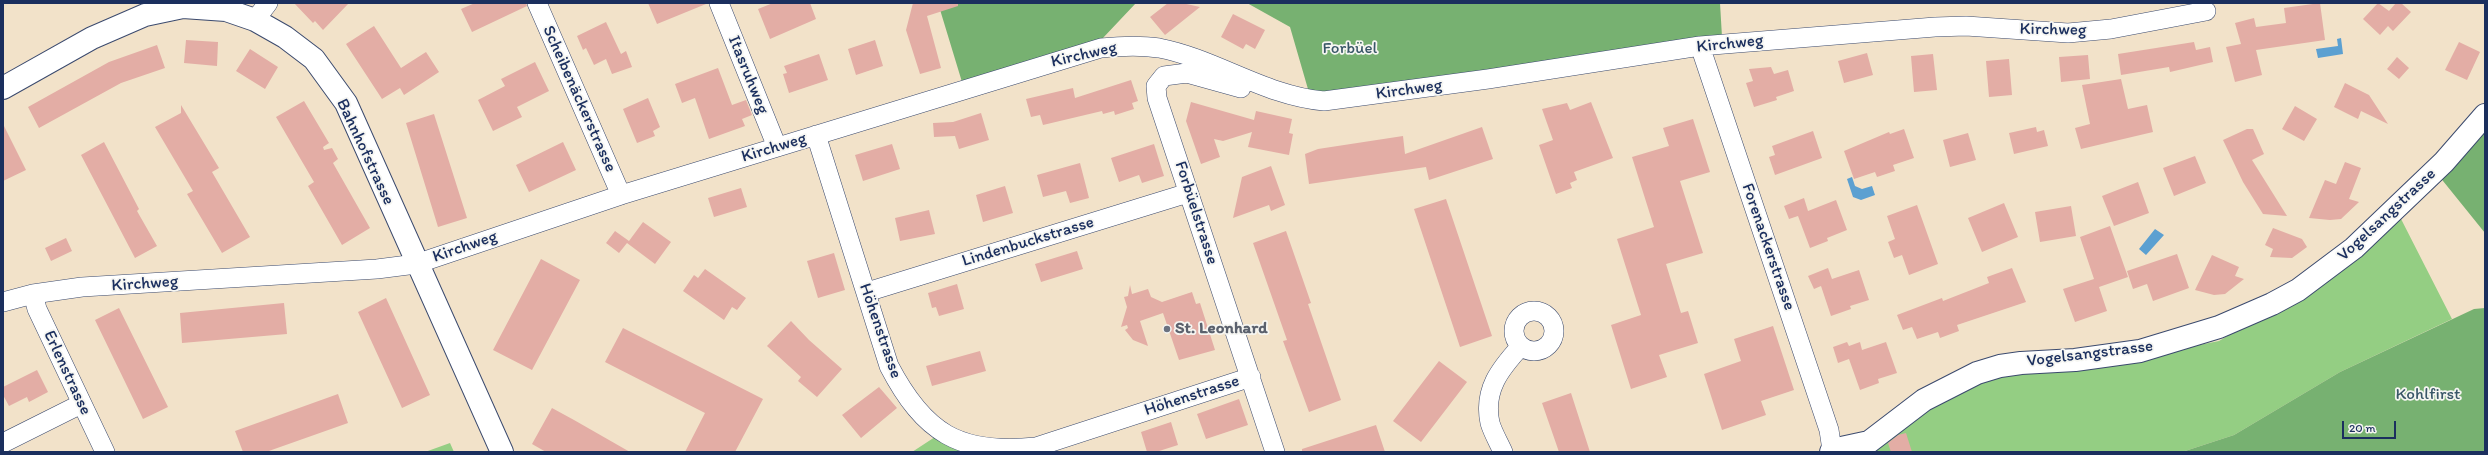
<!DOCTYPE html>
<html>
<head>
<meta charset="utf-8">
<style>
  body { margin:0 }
  #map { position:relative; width:2488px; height:455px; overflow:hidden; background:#f2e2c9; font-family:Itim,sans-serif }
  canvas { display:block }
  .frame { position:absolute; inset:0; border:4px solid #1b2f5e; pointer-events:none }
  .scale { position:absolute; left:2342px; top:421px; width:54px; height:18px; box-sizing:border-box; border:2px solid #1b2f5e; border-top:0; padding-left:5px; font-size:12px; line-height:14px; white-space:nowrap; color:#1b2f5e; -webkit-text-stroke:3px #f6f6f2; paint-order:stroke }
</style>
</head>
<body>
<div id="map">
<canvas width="2488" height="455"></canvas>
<div class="frame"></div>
<div class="scale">20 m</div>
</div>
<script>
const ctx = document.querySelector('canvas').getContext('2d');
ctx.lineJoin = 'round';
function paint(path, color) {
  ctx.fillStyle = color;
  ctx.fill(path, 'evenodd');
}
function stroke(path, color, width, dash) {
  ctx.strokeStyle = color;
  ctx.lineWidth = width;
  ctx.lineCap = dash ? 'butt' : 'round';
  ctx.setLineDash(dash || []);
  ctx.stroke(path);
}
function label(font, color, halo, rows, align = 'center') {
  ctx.font = font + ' Itim,sans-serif';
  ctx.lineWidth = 3.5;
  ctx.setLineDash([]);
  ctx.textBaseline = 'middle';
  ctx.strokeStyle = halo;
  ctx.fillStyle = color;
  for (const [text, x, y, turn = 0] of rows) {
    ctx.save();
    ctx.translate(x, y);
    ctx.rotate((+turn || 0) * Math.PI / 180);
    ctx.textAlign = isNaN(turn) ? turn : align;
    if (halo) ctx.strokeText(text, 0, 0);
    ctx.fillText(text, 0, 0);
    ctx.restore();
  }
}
const green = new Path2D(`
  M2399,215L2452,319L2340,372L2234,435L2182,452H1863L1932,401L1996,374L2099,365L2219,341L2329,276Z
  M935,437L971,452H912Z
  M450,443L454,452H425Z`);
const forest = new Path2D(`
  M938,3H1136L1102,39L962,82Z
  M1247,3H1720L1722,37L1310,96L1290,27Z
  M2485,129V233L2439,176Z
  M2485,308V452H2182L2234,435L2340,372L2474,309Z`);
const water = new Path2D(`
  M2341,38L2343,54L2318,58L2316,49L2338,46L2337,39Z
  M1852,177L1855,186L1862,189L1872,186L1875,195L1861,200L1853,197L1847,179Z
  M2155,229L2164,235L2146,255L2139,249Z`);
const building = new Path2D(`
  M294,3H349L323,30L315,21L313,23Z
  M475,3H526L527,6L472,32L461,9Z
  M648,3H706V4L657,24Z
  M773,3H810L816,19L770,39L758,9Z
  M913,3H958V6L927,16L941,68L920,74L906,30Z
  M1168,3H1182L1200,7L1165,35L1150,17Z
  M2320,3L2325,40L2256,50L2262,75L2235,82L2226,47L2241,44L2235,23L2254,18L2256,27L2286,23L2284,8Z
  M2378,3L2389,11L2396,3H2401L2411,12L2393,31L2388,26L2380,35L2363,19Z
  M1233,14L1265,30L1255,49L1246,44L1243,49L1221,37Z
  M606,22L621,54L626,51L632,67L612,74L606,59L594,65L586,48L583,50L577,36Z
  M374,26L401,68L426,52L439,72L404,95L400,88L382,99L346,44Z
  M186,40L218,42L217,66L184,63Z
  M875,40L883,66L856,75L848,49Z
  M2194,42L2196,50L2210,47L2213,62L2170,72L2169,67L2121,75L2118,54Z
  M2459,42L2480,52L2467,80L2445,70Z
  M157,45L165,68L121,83L39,128L28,107L109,62Z
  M250,49L278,67L265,89L236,71Z
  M1867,53L1873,75L1844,83L1838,61Z
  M819,54L828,80L789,93L783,74L787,73L784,66Z
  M1933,54L1937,90L1914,92L1911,56Z
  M2088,55L2090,79L2061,82L2059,57Z
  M2397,57L2409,68L2399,79L2387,69Z
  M2009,59L2012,95L1989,97L1986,61Z
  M535,62L549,91L517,107L522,117L493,131L478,100L505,86L501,79Z
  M1771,67L1774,74L1788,70L1794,91L1776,97L1777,100L1754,107L1746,83L1753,81L1749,69Z
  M718,68L732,105L746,100L752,115L742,119L745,126L709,139L695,98L682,103L675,84Z
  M2121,79L2128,109L2147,105L2153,132L2081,149L2075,128L2090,124L2082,85Z
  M1131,80L1138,101L1132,103L1134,109L1115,115L1114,111L1103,114L1102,111L1043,125L1040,115L1031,117L1026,99L1073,88L1075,98Z
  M2345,83L2369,95L2388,124L2361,111L2358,119L2334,107Z
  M648,98L660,127L653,131L655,136L637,143L623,109Z
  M304,101L329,143L323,147L324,150L332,148L338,159L333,163L370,228L342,245L308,186L314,182L276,117Z
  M1191,102L1254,120L1256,111L1292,119L1289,133L1293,134L1289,155L1248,147L1252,132L1223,141L1214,139L1220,157L1201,164L1186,121Z
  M1591,102L1613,158L1574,172L1577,180L1570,183L1572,188L1556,194L1539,145L1553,140L1542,109L1567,103L1570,110Z
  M181,105L219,168L212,172L250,237L222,253L187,194L193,191L155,127L181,113Z
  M2295,106L2317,119L2304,141L2282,129Z
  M981,113L989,140L959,149L955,136L934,137L933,123L953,122Z
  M434,114L467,218L438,227L406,123Z
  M1693,119L1710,172L1680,181L1703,253L1666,264L1681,313L1688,311L1698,343L1659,355L1667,377L1631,389L1611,325L1641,315L1617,239L1654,227L1632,157L1669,146L1663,128Z
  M3,124L26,170L3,181Z
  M1482,127L1493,159L1429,180L1426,167L1309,184L1305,154L1318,149L1403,136L1405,154Z
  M2036,127L2037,132L2044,130L2048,146L2014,154L2009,133Z
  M1904,129L1914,158L1893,165L1895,171L1877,177L1875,172L1854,179L1844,151L1889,132L1890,134Z
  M2247,129H2253L2264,154L2252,160L2287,216L2263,214L2243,182L2223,140Z
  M1813,131L1822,158L1775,175L1769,157L1775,155L1772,146Z
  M1968,133L1976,160L1950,167L1943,140Z
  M104,142L139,209L137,211L157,246L135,258L81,155Z
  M563,142L576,170L529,192L516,165Z
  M892,144L900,169L863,181L855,155Z
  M1154,144L1164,176L1142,183L1139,175L1119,182L1111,158Z
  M2195,156L2206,183L2174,196L2163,168Z
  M2345,162L2361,168L2349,199L2359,202L2341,219L2330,220L2309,218L2325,180L2336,184Z
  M1080,163L1089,198L1070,203L1066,191L1043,197L1037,175Z
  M1271,166L1285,205L1271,211L1269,205L1233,218L1242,177Z
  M2138,182L2149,213L2114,226L2102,196Z
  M1005,186L1013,213L983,222L976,195Z
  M741,188L747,207L714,217L708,198Z
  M1804,198L1808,211L1836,200L1847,230L1827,238L1828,241L1810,248L1798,216L1789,219L1784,206Z
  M1446,199L1492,336L1460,347L1414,209Z
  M2004,203L2018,237L1982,252L1968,218Z
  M1917,205L1938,264L1909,275L1902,255L1894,258L1888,242L1895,239L1887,216Z
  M2071,206L2076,236L2040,242L2035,212Z
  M929,210L935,234L900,241L895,218Z
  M643,222L671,242L655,264L627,243L619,253L606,243L615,231L629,241Z
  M2110,226L2128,277L2099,287L2107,311L2075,322L2063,289L2094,279L2080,237Z
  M2273,228L2302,239L2307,247L2292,258L2270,257L2273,249L2265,245Z
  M1286,231L1311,303L1308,304L1341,400L1309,412L1283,341L1287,340L1253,243Z
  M66,238L72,251L51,261L45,248Z
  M1077,251L1083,269L1041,282L1035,264Z
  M834,253L845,290L818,298L807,261Z
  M2177,254L2189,288L2153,301L2147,284L2133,289L2127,271Z
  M2212,255L2239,267L2235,276L2244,279L2225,294L2214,295L2195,290Z
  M541,259L580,280L532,370L493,350Z
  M1828,268L1832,279L1859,270L1869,300L1850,306L1851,309L1831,316L1821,286L1814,289L1808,276Z
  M2012,268L2026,302L1957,325L1959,331L1940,338L1938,332L1917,339L1912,327L1903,330L1897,315L1942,298L1943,301L1989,283L1987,277Z
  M705,269L746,298L737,310L732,307L724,320L683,291L694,275L698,278Z
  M957,284L964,309L939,316L936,307L932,308L928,293Z
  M1130,285L1132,294L1148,289L1151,297L1162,302L1192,292L1196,304L1200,303L1215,350L1179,360L1163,313L1140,321L1148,346L1133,340L1125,330L1128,328L1127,325L1121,327L1127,307L1124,297L1128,296Z
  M386,298L430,395L402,408L358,312Z
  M284,303L287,334L182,343L180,313Z
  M119,308L168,407L143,419L95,320Z
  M791,321L809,340L842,369L817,397L798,381L801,377L767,346Z
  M1773,326L1794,390L1761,401L1766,415L1722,430L1704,374L1741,361L1734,339Z
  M623,328L763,399L735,452H685L705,413L605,362Z
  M1847,342L1849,346L1860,342L1862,350L1886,342L1897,373L1878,379L1879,383L1860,390L1849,359L1838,363L1833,347Z
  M980,351L986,371L932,386L926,366Z
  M1439,361L1467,382L1421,442L1393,421Z
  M37,370L48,392L29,402L27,397L9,406L3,395V387Z
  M879,387L897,408L861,438L842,415Z
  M1571,393L1590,452H1559L1542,403Z
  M338,394L348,423L266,452H243L235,431Z
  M1239,399L1248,425L1206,439L1197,414Z
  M552,408L574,420L630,452H546L532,444Z
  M1171,422L1178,445L1156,452H1147L1141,432Z
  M1376,425L1385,452H1302V449Z
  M1906,433L1912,452H1891L1888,443L1898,435Z`);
const street = new Path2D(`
  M537,3L621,195
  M719,3L777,147
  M255,20L268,3
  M1700,46L1829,430L1832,450
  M1241,88L1187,73L1164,76L1156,86L1157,98L1275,452
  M816,135L889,366C924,433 959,455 1036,447L1251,377
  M867,292L1188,193
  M33,294L37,309L105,452
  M3,302L33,294L82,287L377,269L416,264L621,195L1101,48C1121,46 1139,45 1159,48C1216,59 1265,96 1324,101L1488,79L1700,46L1935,27L1966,26L2068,33L2111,29L2206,11
  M1514 331a20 20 0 1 1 40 0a20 20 0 1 1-40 0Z
  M3,443L81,404
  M1503,452C1499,443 1493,433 1490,423C1483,390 1500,369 1521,346`);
const secondary = new Path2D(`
  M3,88L92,38L145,15L183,7L226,10L255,20L285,37L314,59L346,103L502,452
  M1831,452L1832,450L1869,442L1924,400L1977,373L2000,366L2021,363L2075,360L2140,351L2219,327L2272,304L2298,290L2354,248L2444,162L2485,115`);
const markers = [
  [1167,329,4,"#6b7280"]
];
const streetNames = [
  ["Kirchweg",2053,30,1],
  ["Kirchweg",1730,44,-6],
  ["Kirchweg",1084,55,-13],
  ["Itasruhweg",748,75,68],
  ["Kirchweg",1409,90,-8],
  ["Scheibenäckerstrasse",579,99,66],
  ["Kirchweg",774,148,-17],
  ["Bahnhofstrasse",365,152,65],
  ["Forbüelstrasse",1196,213,72],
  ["Vogelsangstrasse",2387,215,-43],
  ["Lindenbuckstrasse",1028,242,-17],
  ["Kirchweg",465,247,-19],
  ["Forenackerstrasse",1768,247,71],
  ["Kirchweg",145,284,-4],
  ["Höhenstrasse",880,331,71],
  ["Vogelsangstrasse",2090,354,-7],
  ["Erlenstrasse",67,373,65],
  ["Höhenstrasse",1192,396,-18]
];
const parkNames = [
  ["Forbüel",1350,49],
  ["Kohlfirst",2428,395]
];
const worshipNames = [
  ["St. Leonhard",1175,329]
];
paint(green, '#94ce83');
paint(forest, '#77b171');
paint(water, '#5ca0d1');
paint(building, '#e3ada5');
stroke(street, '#3b4a6e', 20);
stroke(secondary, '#3b4a6e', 24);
stroke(street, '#fff', 19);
stroke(secondary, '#fff', 22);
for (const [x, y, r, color] of markers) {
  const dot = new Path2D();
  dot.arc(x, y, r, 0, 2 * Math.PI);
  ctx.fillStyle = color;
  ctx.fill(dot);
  stroke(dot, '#f6f6f2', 1.5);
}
label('17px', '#1b2f5e', '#f6f6f2', streetNames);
label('17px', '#395767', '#f6f6f2', parkNames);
label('bold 17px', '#5b616d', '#f6f6f2', worshipNames, 'left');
</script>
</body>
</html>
